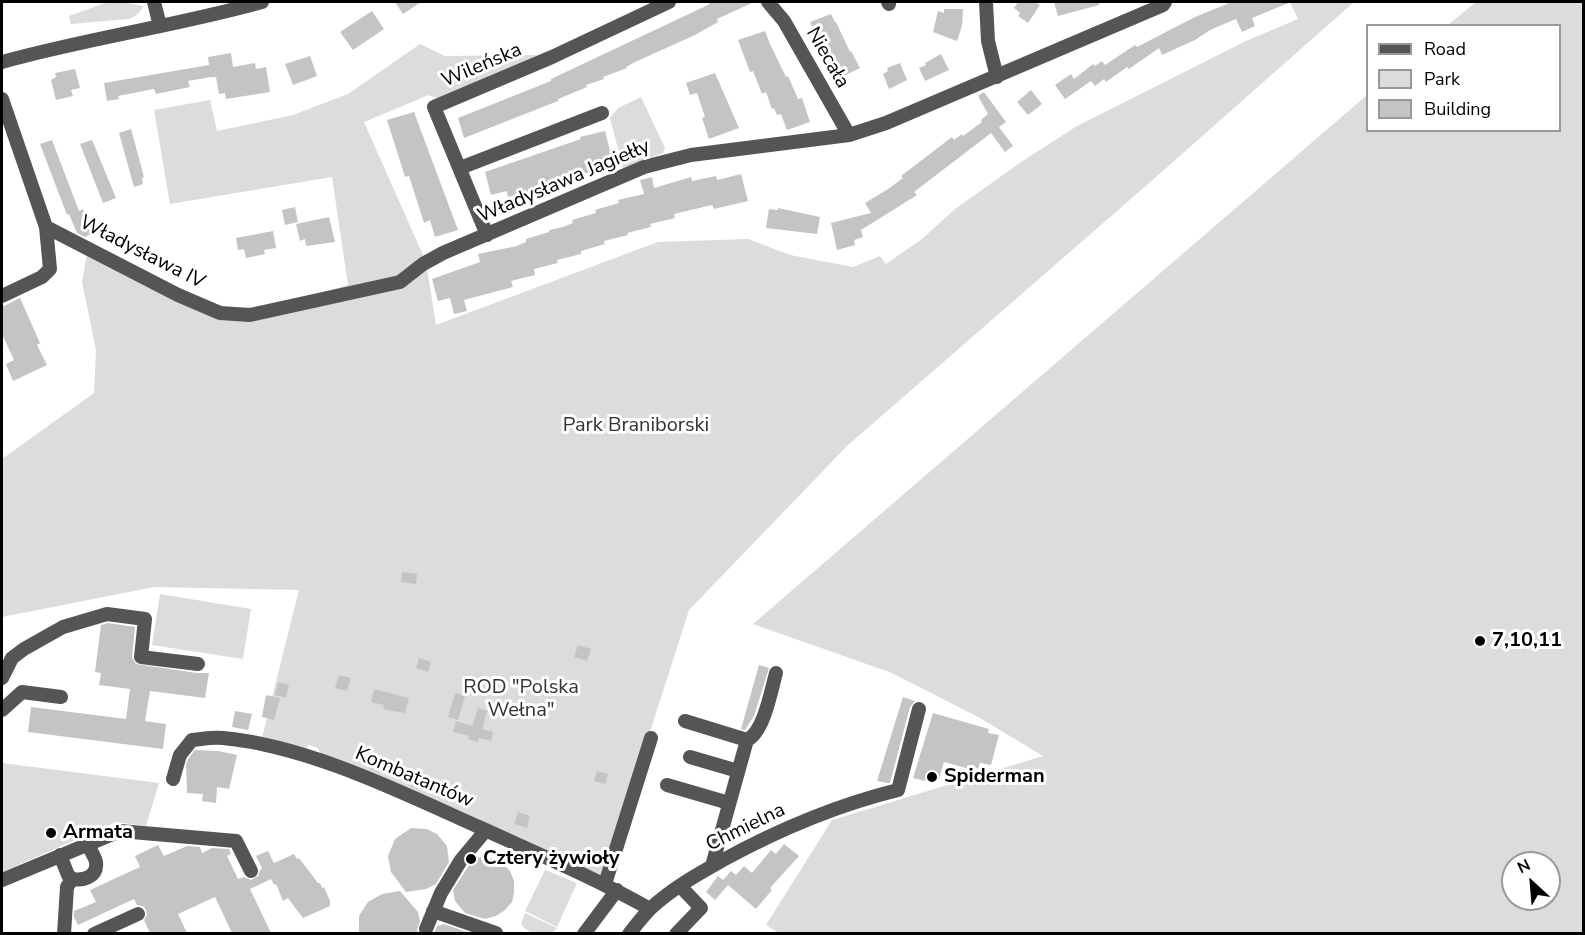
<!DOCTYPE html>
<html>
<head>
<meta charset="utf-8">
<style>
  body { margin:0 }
  #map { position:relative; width:1585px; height:935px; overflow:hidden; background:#fff; font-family:"Nunito Sans",sans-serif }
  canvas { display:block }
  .frame { position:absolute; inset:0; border:3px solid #000; pointer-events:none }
  .legend { position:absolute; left:1366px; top:24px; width:195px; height:108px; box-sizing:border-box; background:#fff; border:2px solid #999; margin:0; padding:8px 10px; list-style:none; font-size:18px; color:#000 }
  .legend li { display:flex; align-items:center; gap:12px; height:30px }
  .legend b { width:30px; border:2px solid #999 }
  .north { position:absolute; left:1501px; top:851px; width:60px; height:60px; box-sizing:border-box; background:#fff; border:2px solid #999; border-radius:50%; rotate:334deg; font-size:16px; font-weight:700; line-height:24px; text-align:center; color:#000 }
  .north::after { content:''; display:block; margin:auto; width:21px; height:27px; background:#000; clip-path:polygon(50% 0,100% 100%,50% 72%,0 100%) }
</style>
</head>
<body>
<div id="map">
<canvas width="1585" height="935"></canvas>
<div class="frame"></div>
<ul class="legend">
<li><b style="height:8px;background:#555"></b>Road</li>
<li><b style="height:16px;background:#dcdcdc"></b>Park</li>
<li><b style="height:16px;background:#c4c4c4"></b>Building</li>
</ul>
<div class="north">N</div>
</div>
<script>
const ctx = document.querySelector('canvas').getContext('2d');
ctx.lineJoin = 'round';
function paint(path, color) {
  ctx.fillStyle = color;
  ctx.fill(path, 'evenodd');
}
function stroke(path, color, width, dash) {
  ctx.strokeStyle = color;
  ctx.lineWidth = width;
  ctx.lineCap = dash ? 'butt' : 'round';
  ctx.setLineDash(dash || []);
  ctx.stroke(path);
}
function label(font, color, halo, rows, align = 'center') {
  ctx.font = font + ' "Nunito Sans",sans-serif';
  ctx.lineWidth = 6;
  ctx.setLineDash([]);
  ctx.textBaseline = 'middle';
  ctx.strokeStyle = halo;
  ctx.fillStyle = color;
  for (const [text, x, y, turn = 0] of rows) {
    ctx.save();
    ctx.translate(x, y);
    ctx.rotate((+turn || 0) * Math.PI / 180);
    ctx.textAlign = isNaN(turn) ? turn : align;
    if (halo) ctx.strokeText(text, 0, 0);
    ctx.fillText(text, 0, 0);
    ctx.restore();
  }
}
const green = new Path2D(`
  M108,2H122L144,6L137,15L129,19L71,24L69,16Z
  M1290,2H1354L1148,184L847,446L689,610L648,738L642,744L640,751L642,757L603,876L322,756L318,748L309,745L303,750L262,738L299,590L154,587L2,617V459L94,393L96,350L82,282L87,254L229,310L289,302L348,285L332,177L170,204L154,110L210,100L217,131L293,115L348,94L420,44L445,56L537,55L461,95L436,98L429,95L364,122L426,262L436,325L658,242L748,239L790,255L853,267L880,256L886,264L922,239L955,209L1024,160L1077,126L1246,41L1298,19Z
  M1476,2H1583V933L780,934L766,925L832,820L1043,756L980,718L892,673L753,624L1367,95L1368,130H1560V26L1448,25ZM1513,863H1549V899H1513Z
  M641,97L665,148L663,153L623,168L610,118L618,108Z
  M160,594L251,609L243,659L152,645Z
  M2,763L159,783L146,826L116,822L2,872Z
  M545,870L577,883L557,927L525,911Z
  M525,913L557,928L552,933C540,934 528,935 521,924Z`);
const building = new Path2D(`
  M395,2H421L403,14Z
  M708,2H754L717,19L718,22L695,35L635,62L626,67L627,68L603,77L604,79L586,85L587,87L558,99V101L464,138L458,118L551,81V79L710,4Z
  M1018,2H1035L1040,5L1028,23L1018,16L1020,13L1014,8Z
  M1054,2H1099V5L1058,16Z
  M1232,2H1291L1252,18L1255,26L1242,32L1236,19L1210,30L1195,40L1162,55L1159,48L1129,69L1127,67L1106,82L1104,79L1095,86L1091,81L1065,99L1055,85L1071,74L1074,79L1093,64L1095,66L1102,61L1105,65L1135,45L1137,47L1195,17Z
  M944,9H963L962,26L957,41L933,32L938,11L944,13Z
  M372,11L384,29L353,50L340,32Z
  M831,14L835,22H836L850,52L851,51L860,68L841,77L826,47H824L822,41L819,43L810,22Z
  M765,31L770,44L786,77L788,76L798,99L802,98L810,122L787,130L781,114L777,115L774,108L772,109L766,92L762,94L753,71L750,72L738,40Z
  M231,53L233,67L255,63L256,69L266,67L270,92L226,99L225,93L219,94L216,77H211L188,81L190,87L156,94L154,89L118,96L119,99L107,101L104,83L209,65L208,57Z
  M941,54L949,70L925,81L919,68L926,65L925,63Z
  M310,56L317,76L293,85L285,64Z
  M900,63L907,80L889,89L883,74L888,71L887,68Z
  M75,69L80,88L71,90L73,96L56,100L51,80L56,77L55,73Z
  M715,73L739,128L709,139L702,118L705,117L697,93L690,95L686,83Z
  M1031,90L1042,104L1028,115L1017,102Z
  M984,92L1006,122L999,127L1013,146L1005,152L991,133L914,192L917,195L861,230L863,237L854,240L855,245L837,250L831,223L871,213L865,203L888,189L903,178L901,176L952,137L954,140L962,134L963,136L982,122L981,120L988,114L978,96Z
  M414,112L458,230L435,237L430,220L424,223L409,176L405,177L387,120Z
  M131,129L144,177L142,178L143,184L134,187L119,133Z
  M605,131L612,159L604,161L605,165L589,169L590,172L541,186L542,189L508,197L507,191L491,195L485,172L581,139L580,137Z
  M52,140L79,211L83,209L93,233L85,237L77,233L69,214L67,215L40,144Z
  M92,140L116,198L103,203L80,144Z
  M741,174L748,201L714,209L712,205L674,214L675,218L650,224L651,227L627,233L628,235L604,241L605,244L581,251V254L557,260L558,263L534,269L535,275L511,281L513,287L464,300L467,311L454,314L450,298L438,301L432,279L480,262L478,254L517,246L526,242V239L549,232V230L563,227L573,223L572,220L596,213L595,210L619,203L618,200L644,194L640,180L652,177L654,188L691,177L692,181L716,176L717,180Z
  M295,207L298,222L285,225L282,210Z
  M778,208L820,217L817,234L766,228L769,209L778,210Z
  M329,217L335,242L306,246L305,239L300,241L296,224Z
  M273,231L276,248L264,250L265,254L246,258L244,249L238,250L236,238Z
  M20,298L40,343L37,345L47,365L13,381L6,364L14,360L2,334V307Z
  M402,572L417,574L416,584L401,582Z
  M108,623L135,627L132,657L136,664L197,673H209L205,698L150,691L145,721L166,724L163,749L28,732L31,707L126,719L130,689L99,685L101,673L95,672L101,625Z
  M578,645L591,649L587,661L574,657Z
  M419,658L431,662L428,672L416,668Z
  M759,665L769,668L754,716L745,730L741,729Z
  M339,675L351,678L347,691L335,688Z
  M278,682L289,685L286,698L275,695Z
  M374,689L409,698L405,713L383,709L384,705L371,702Z
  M455,693L465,696L458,720L448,717Z
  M266,695L280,698L274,720L262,717Z
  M903,697L915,701L910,707L890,783H887L877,781Z
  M478,708L487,711L482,729L493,732L491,741L479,738L478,742L468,739L469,736L453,732L456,721L472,726Z
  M235,711L252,714L248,730L232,727Z
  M933,713L989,729L988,733L999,735L991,765L980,763L978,769L974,767L973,770L944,762L939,779L927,775L925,781L913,778Z
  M195,750L218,751L237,755L229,789L217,787L216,803L202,801L203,794L187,793L186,765L188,759Z
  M371,759L384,764L380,773L368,768Z
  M413,771L423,774L418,789L408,785Z
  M597,771L608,774L605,784L594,781Z
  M518,812L530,816L527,828L514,824Z
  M411,828L427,829L437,834L447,846L449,862L436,884L426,889L406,892L391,872L388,856L395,839Z
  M784,844L799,856L770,888L772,890L756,909L728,885L715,900L706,892L718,876L723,880L731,871L736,875L744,866L752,873L771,850L776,854Z
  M158,845L164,856L187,846L200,847L202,853L212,848L229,849L231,854L227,856L238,879L244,877L251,880L258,876L260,870L262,868L256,856L268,851L274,863L294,854L297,859L299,858L318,883H320L322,888L324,887L330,901V906L303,918L288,898L283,901L276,884L274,885L271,879L250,889L271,933H232L215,897L178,914L187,933H150L144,920L147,915L146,910L143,906L137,905L134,899L78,925L74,917V911L96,902L90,890L140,867L135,856Z
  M481,857L492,858L502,863L510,871L514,881V892L512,902L505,910L496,916L485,919L465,913L455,901L453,890L473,859Z
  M400,891L418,912L420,921L417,930L418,933H359V916L368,902L382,894Z
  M444,924L470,933H434L437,926Z`);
const minor = new Path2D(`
  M154,2L160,26
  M768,2L784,21L849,135
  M888,2L889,4
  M986,2L988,41L997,77
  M2,62C88,38 176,26 262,2
  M2,99L46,227L50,269L42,277L2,296
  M460,168L602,113
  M46,227L178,295L220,313L250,315L400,282L423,264L443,253L644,167L691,155L849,135L886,123L1163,5L1165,2
  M487,235L434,107L552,57L669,2
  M2,678L12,658L24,649L63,627L107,614L145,619L141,657L198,664
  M2,710L22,692L61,697
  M685,721L747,740L712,866
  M747,740C764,732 771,691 776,673
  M690,757L738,771
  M173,779L180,755L192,740C202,739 213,737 223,738C309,746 403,793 481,828C538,854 595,878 650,909
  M667,785L729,803
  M60,855L68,875L72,879C83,881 98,877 96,862C95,857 90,850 88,844
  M2,880L120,831L236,841L251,871
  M605,884L651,738
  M433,911L496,933
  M426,929L441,893L461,860L486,830
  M64,934L67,887L72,879
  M94,934L138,914
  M584,934L617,890
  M629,934C636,925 643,916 650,909C671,889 698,874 723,860C778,830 837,805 898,790L919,709
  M676,934L701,908L680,886`);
const markers = [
  [1480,641,6,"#000"],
  [932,777,6,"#000"],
  [51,833,6,"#000"],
  [471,859,6,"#000"]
];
const streetNames = [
  ["Niecała",827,58,60],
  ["Wileńska",482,66,-23],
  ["Władysława Jagiełły",564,182,-23],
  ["Władysława IV",142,253,27],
  ["Kombatantów",414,778,23],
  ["Chmielna",746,828,-26]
];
const parkNames = [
  ["Park Braniborski",636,426],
  ["ROD \"Polska",521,688],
  ["Wełna\"",521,711]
];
const poiNames = [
  ["7,10,11",1492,641],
  ["Spiderman",944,777],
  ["Armata",63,833],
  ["Cztery żywioły",483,859]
];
paint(green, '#dcdcdc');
paint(building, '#c4c4c4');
stroke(minor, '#555', 14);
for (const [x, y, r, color] of markers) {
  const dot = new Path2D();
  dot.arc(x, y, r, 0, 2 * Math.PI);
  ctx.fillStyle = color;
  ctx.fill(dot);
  stroke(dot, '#fff', 2);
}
label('20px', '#000', '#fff', streetNames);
label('20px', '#333', '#fff', parkNames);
label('bold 20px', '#000', '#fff', poiNames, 'left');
</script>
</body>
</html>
